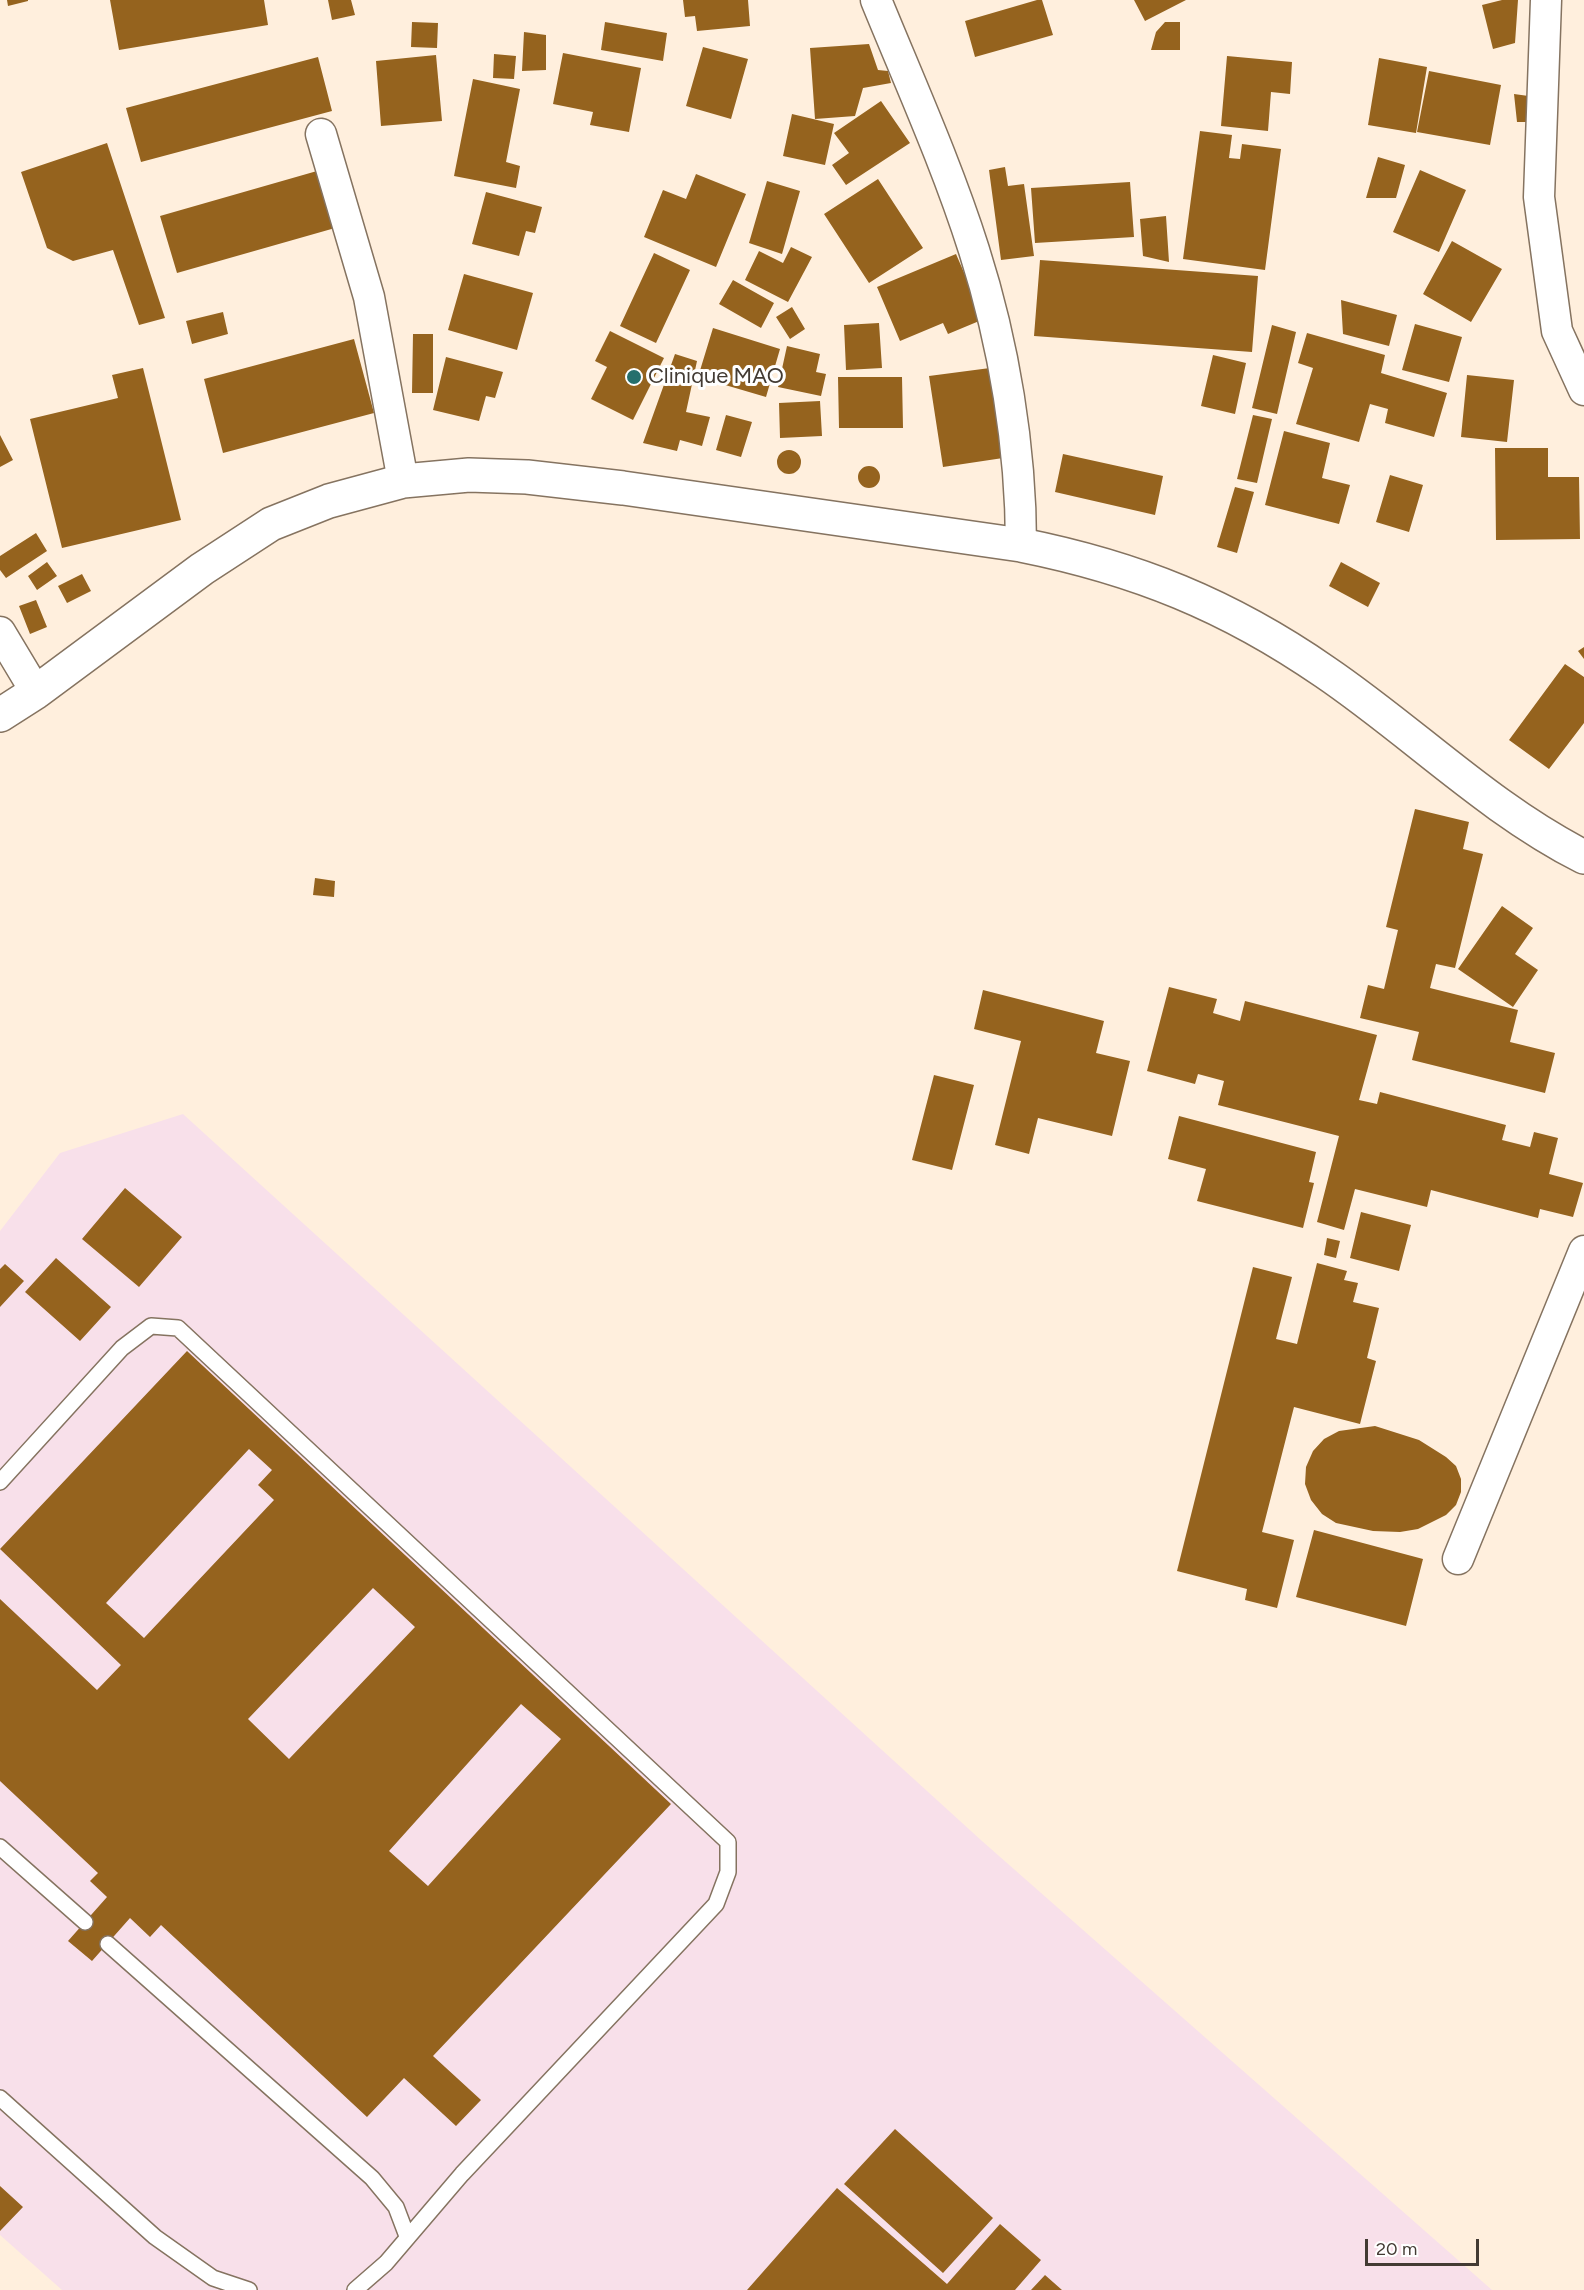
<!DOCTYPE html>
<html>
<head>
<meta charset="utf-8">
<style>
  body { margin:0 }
  #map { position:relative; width:1584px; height:2290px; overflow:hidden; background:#ffefdd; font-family:Figtree,sans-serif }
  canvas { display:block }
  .scale { position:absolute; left:1365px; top:2239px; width:114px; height:27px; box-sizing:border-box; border:3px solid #433b33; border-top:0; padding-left:8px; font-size:18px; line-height:21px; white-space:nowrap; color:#433b33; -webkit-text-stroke:4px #fff; paint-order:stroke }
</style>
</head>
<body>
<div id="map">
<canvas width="1584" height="2290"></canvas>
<div class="scale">20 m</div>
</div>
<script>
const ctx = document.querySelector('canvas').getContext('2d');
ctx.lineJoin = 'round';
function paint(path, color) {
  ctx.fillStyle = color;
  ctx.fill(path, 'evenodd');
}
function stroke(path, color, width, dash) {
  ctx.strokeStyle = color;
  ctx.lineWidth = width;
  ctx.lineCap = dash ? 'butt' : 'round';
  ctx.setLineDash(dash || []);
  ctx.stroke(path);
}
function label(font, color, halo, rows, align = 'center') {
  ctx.font = font + ' Figtree,sans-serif';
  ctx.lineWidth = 6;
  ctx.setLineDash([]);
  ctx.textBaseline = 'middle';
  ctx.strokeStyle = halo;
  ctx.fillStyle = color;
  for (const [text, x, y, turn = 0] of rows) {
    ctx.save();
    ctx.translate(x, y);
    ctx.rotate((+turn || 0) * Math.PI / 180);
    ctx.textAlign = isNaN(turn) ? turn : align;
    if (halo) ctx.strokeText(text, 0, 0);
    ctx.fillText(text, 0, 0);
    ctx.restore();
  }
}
const medical = new Path2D(`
  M183,1114L982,1841L1492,2290H62L0,2235V1231L60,1153Z`);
const building = new Path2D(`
  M7,0H28V1L8,6Z
  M110,0H264L268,25L119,50Z
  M328,0H351L355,15L332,20Z
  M683,0H748L750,26L697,31L695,16L685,17Z
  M1037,0H1042L1053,35L975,57L965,21Z
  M1134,0H1186L1145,21Z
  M1502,0H1518L1515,43L1493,49L1482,5Z
  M412,22L438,23L437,48L411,47Z
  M605,22L667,33L663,61L601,50Z
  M1165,22H1180V50H1151L1156,32Z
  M524,32L546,35V70L522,71Z
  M869,44L878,70L888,71L891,83L863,88L855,116L815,119L810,48Z
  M703,47L748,59L731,119L686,106Z
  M563,53L641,68L629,132L590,125L593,112L553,104Z
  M494,54L516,56L514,79L493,78Z
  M436,55L442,121L381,126L376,61Z
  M1227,56L1292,62L1290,94L1271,92L1268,131L1221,126Z
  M318,57L332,111L141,162L126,108Z
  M1379,58L1427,67L1416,133L1368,125Z
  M1429,71L1501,85L1490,145L1417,132Z
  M473,79L520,89L506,162L520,166L516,188L454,176Z
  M1514,94L1543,98V122H1517Z
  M881,101L910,143L846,185L832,165L849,153L834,133Z
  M792,114L834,124L825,165L783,156Z
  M1200,131L1232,135L1229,158L1240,159L1242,144L1281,149L1265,270L1183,259Z
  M107,143L165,318L139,325L113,250L73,261L47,248L21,172Z
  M1378,157L1405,165L1396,198H1366Z
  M1005,167L1008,186L1024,184L1034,256L1001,260L989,170Z
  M1420,170L1466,190L1439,252L1393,232Z
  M317,171L335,228L177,273L160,216Z
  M696,174L746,194L716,267L644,237L663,190L686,199Z
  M878,179L923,248L869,283L824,214Z
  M767,181L800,191L782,254L749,243Z
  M1130,182L1134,237L1035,243L1031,188Z
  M486,192L542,207L535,233L526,231L519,256L472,244Z
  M1166,216L1169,262L1143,256L1140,219Z
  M1452,241L1502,269L1471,322L1423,294Z
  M791,247L812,257L788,302L745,280L759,251L783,263Z
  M654,253L690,270L656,343L620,326Z
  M956,254L984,319L948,334L943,323L900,341L877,287Z
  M1040,260L1258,276L1252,352L1034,336Z
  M464,274L533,293L517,350L448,330Z
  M733,280L774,303L761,328L719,304Z
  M1341,300L1397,315L1389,346L1343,334Z
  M792,307L805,329L790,339L776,317Z
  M223,312L228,334L192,344L186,321Z
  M879,323L882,368L846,370L844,325Z
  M1415,324L1462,337L1449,382L1402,370Z
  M1272,325L1296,332L1277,414L1252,408Z
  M713,328L780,349L766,397L698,377Z
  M610,331L664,358L633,420L591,399L607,367L595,361Z
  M1307,333L1385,355L1381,373L1447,393L1434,437L1385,423L1388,409L1370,404L1359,442L1296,424L1313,368L1298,363Z
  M413,334H433V393H412Z
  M354,339L374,413L223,453L204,379Z
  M787,346L820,354L816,372L826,374L821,396L778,387Z
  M675,354L697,361L686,412L710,417L702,446L680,440L677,451L643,443Z
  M1213,355L1246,363L1235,414L1201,406Z
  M446,357L503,372L495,398L486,396L479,421L433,410Z
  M143,368L181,520L62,548L30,419L118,398L112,375Z
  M990,368L1003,458L943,467L929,376Z
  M1467,375L1514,380L1507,442L1461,437Z
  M838,377H902L903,428H839Z
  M820,401L822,436L780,438L779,403Z
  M726,415L752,422L741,457L716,450Z
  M1253,415L1272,419L1257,483L1237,479Z
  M1284,431L1330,443L1322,478L1350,485L1339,524L1265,505Z
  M0,435L13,460L0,467Z
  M1495,448H1548V477H1579L1580,539L1496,540Z
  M777 462a12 12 0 1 1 24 0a12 12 0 1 1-24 0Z
  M1063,454L1163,476L1155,515L1055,492Z
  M858 477a11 11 0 1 1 22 0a11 11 0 1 1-22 0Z
  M1390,475L1423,485L1409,532L1376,522Z
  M1235,487L1254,492L1237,553L1217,547Z
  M36,533L47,551L6,578L0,570V556Z
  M47,562L57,576L37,590L28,576Z
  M1341,562L1380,583L1368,607L1329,586Z
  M82,574L91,591L67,603L58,586Z
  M36,600L47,627L30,634L19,606Z
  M1584,647V659L1578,651Z
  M1565,664L1584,677V723L1549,769L1509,740Z
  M1415,809L1469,822L1463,849L1483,854L1455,968L1436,964L1430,988L1518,1010L1510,1042L1555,1053L1545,1093L1412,1060L1419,1032L1360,1018L1368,985L1384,989L1398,930L1386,927Z
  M315,878L335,881L334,897L313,895Z
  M1502,906L1533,928L1515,954L1538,970L1513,1007L1458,969Z
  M1169,987L1217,999L1213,1013L1240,1021L1245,1001L1377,1035L1359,1100L1377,1104L1380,1092L1506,1125L1502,1140L1530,1147L1534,1132L1558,1138L1549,1174L1583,1183L1573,1217L1540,1209L1538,1218L1431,1190L1427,1207L1355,1189L1344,1230L1317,1222L1339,1136L1218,1105L1224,1081L1198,1074L1195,1084L1147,1071Z
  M983,990L1104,1021L1096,1053L1130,1061L1112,1136L1038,1118L1029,1154L995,1145L1021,1041L974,1029Z
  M934,1075L974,1085L952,1170L912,1160Z
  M1179,1116L1316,1152L1309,1182L1314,1183L1303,1228L1197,1201L1206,1169L1168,1159Z
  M125,1188L182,1237L139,1287L82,1239Z
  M1361,1212L1411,1225L1399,1271L1350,1258Z
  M1327,1238L1340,1241L1336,1258L1324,1255Z
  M56,1258L111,1307L80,1341L25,1292Z
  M1317,1263L1347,1271L1344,1280L1358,1283L1353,1302L1379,1308L1367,1358L1376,1361L1360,1424L1294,1407L1262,1532L1294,1540L1277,1608L1245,1600L1247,1589L1177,1571L1253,1267L1292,1277L1276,1339L1297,1344Z
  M5,1264L24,1281L0,1307V1269Z
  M187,1351L671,1804L433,2056L481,2100L456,2126L404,2078L367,2117L161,1925L150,1937L130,1918L92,1961L68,1941L107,1897L90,1881L98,1873L0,1781V1599L97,1690L121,1665L0,1549ZM249,1449L272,1470L258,1485L274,1500L144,1638L106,1603ZM373,1588L415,1627L289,1759L248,1719ZM521,1704L561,1739L428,1886L389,1851Z
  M1375,1426L1419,1440L1446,1457L1456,1466L1461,1479V1492L1456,1505L1446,1515L1418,1529L1400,1532L1373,1531L1336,1523L1322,1514L1311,1500L1305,1484L1306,1467L1313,1451L1324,1439L1339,1431Z
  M1314,1530L1423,1559L1406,1626L1296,1597Z
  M895,2129L993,2218L943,2273L844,2184Z
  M0,2186L23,2207L0,2231Z
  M837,2188L947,2284L1000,2224L1041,2260L1015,2290H747Z
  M1045,2275L1062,2290H1031Z`);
const service = new Path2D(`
  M0,1482L122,1348L151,1326L178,1328L728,1842V1872L716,1904L462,2174L386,2263L355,2290
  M0,1847L85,1922
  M108,1944L372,2178L396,2207L407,2236
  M0,2098L155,2237L213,2278L249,2290`);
const minor = new Path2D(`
  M876,0C910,83 947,165 974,250C1004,344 1021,447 1021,545
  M1546,0L1539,197L1557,331L1584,390
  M321,134L369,297L403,481
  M0,632L36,692
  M1458,1559L1584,1251`);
const tertiary = new Path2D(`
  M0,715L36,692L202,569L271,524L329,501L403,481L469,475L527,477L623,488L1021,545C1136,568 1228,605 1325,672C1412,731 1489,809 1584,857`);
const markers = [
  [634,377,8,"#256f6d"]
];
const poiNames = [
  ["Clinique MAO",648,377]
];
paint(medical, '#f8e0ea');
paint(building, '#95631e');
stroke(service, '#857360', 18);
stroke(minor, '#857360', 33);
stroke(tertiary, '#857360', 36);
stroke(service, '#fff', 15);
stroke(minor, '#fff', 30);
stroke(tertiary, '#fff', 33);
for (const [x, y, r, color] of markers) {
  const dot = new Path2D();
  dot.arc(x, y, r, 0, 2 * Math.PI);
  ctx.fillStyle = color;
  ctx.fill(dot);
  stroke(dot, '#fff', 2);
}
label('22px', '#433b33', '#fff', poiNames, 'left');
</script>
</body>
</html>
